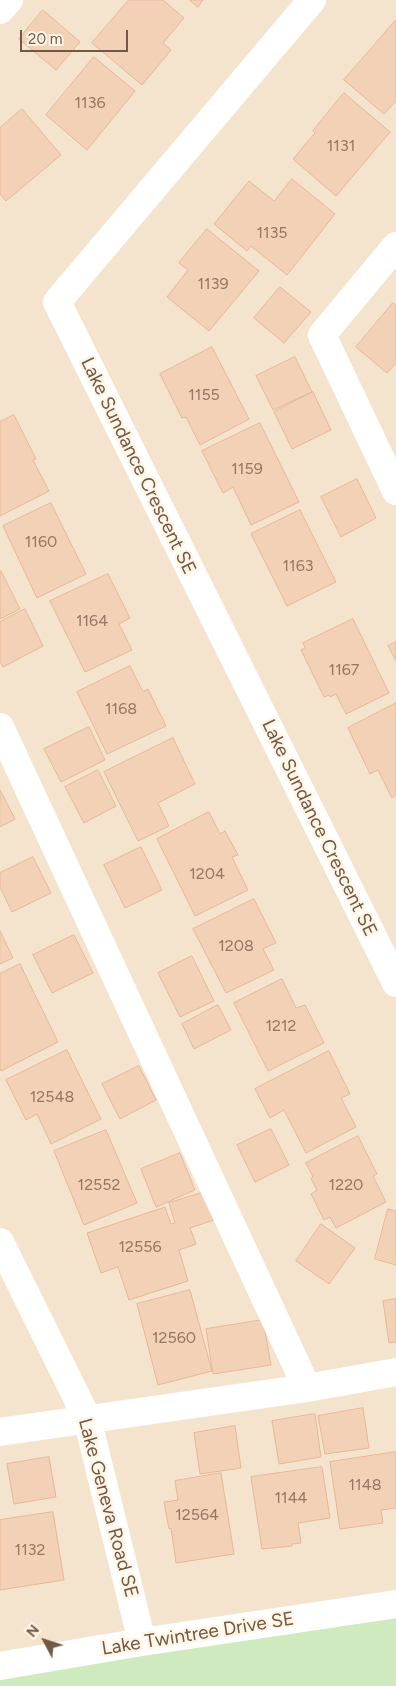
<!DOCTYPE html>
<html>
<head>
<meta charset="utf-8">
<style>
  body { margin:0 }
  #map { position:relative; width:396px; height:1686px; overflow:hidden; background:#fdf3df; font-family:Figtree,sans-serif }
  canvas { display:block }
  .north { position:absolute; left:20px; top:1616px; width:50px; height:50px; -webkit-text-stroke:4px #fff6e6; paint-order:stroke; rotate:310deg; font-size:14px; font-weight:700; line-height:20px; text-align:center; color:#745846 }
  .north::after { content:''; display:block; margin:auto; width:18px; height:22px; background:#745846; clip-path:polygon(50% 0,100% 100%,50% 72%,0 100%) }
  .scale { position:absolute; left:20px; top:30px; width:108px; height:22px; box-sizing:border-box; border:2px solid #745846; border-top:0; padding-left:6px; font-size:15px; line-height:18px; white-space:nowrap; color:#745846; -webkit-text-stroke:4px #fff6e6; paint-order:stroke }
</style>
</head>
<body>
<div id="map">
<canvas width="396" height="1686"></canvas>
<div class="north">N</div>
<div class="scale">20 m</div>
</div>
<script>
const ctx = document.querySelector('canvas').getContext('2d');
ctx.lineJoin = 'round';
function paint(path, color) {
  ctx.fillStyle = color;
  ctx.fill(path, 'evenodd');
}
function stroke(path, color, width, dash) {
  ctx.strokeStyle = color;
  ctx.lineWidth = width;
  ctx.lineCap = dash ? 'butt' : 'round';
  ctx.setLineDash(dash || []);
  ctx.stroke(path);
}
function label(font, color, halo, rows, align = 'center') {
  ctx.font = font + ' Figtree,sans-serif';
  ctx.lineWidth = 5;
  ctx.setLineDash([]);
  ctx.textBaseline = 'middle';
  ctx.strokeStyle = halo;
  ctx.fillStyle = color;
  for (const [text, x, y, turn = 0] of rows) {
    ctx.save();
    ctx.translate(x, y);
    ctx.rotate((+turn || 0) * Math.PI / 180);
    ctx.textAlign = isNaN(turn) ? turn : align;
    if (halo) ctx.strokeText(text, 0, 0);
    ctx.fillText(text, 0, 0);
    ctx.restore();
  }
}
const residential = new Path2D(`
  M0,0H396V1686H0Z`);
const green = new Path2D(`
  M396,1604V1686H0V1666Z`);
const building = new Path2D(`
  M129,0H163L184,18L163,43L171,50L142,85L92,43Z
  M190,0H203L198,7Z
  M43,10L80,42L56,70L19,39Z
  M396,20V101L384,114L344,80Z
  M94,57L135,91L87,150L46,115Z
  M344,93L390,132L336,196L293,159L315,133L313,131Z
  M22,109L61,155L6,201L0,194V128Z
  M292,179L335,214L287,275L251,246L247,251L214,224L249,181L274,201Z
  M207,229L259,271L209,331L167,297L188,270L179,263Z
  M280,287L311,312L284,343L254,318Z
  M393,303L396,305V363L387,373L356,347Z
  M212,347L249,419L200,445L186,417L182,418L160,374Z
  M295,357L312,392L273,410L256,376Z
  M313,392L331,430L292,449L274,412Z
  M14,415L36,459L33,460L49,491L0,516V422Z
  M260,423L299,502L251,525L233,487L223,493L202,451Z
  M357,479L376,518L341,537L321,497Z
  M51,503L86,574L37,598L3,526Z
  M300,510L336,582L287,606L251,534Z
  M1,571L20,609L0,619V572Z
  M108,574L130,618L119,624L132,650L85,672L50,601Z
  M25,609L43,646L3,667L0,661V622Z
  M353,619L389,693L346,714L336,694L330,697L329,695L324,697L301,650L305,648L303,643Z
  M396,642V661L388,646Z
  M130,666L143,692L148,689L166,726L107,754L77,692Z
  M396,703V795L392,798L378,770L370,774L348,728Z
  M89,727L105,760L61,782L44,749Z
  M173,738L195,784L158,803L169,826L138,841L104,772Z
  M98,770L116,806L84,823L65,787Z
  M0,790L15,819L0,827Z
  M209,812L220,834L225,831L238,855L232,857L248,890L195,916L157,839Z
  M141,847L162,890L125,908L104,865Z
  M33,857L51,893L12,912L0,887V873Z
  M254,899L276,943L263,949L274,970L226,993L193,929Z
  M0,931L13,958L0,964Z
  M74,935L93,973L52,993L33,955Z
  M192,956L214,1001L180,1017L158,973Z
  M20,964L58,1042L1,1071L0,1068V974Z
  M282,979L296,1008L305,1005L324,1043L268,1071L234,1003Z
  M218,1005L231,1030L194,1049L182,1024Z
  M67,1050L101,1119L51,1144L37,1114L26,1120L6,1080Z
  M329,1051L350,1094L341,1098L356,1127L306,1153L284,1110L270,1118L255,1089Z
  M139,1066L156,1100L120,1119L102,1084Z
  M271,1129L289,1165L255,1182L237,1145Z
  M106,1130L137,1203L84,1225L54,1151Z
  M358,1136L377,1174L373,1176L386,1202L336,1228L330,1217L324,1220L311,1194L317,1190L311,1179L313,1177L306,1163Z
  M180,1153L195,1190L156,1207L141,1169Z
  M205,1192L214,1220L190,1228L196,1244L179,1250L188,1281L129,1300L118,1267L101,1273L87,1233L165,1207L171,1224L175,1223L169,1203Z
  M388,1209L396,1211V1265L375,1259Z
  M321,1224L355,1248L329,1284L296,1261Z
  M190,1290L212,1371L158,1385L137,1304Z
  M396,1299V1342L389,1343L383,1301Z
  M263,1320L271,1365L213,1374L206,1329Z
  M363,1408L369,1448L325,1454L318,1416Z
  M315,1414L321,1457L279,1464L272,1421Z
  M235,1426L241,1468L200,1474L194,1433Z
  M396,1452V1508L381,1510L383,1523L340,1529L330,1462Z
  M49,1457L56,1497L14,1504L7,1464Z
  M322,1467L330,1518L298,1523L301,1543L292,1544V1546L262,1549L251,1477Z
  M221,1473L234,1554L176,1563L171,1528L169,1529L164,1502L178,1500L175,1481Z
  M53,1512L64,1580L0,1590V1520Z`);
const minor = new Path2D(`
  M312,0L57,302L396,983
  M0,10L9,0
  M396,246L322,335L396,491
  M0,727L307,1388
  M0,1242L87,1418L142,1642
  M0,1432L307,1388L396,1372
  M0,1666L142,1642L396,1604`);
const numberNames = [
  ["1136",90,103],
  ["1131",341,146],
  ["1135",272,233],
  ["1139",213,284],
  ["1155",204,395],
  ["1159",247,469],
  ["1160",41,542],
  ["1163",298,566],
  ["1164",92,621],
  ["1167",344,670],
  ["1168",121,709],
  ["1204",207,874],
  ["1208",236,946],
  ["1212",281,1026],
  ["12548",52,1097],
  ["12552",99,1185],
  ["1220",346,1185],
  ["12556",140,1247],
  ["12560",174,1338],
  ["1148",365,1485],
  ["1144",291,1498],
  ["12564",197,1515],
  ["1132",30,1550]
];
const streetNames = [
  ["Lake Sundance Crescent SE",138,466,64],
  ["Lake Sundance Crescent SE",319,828,64],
  ["Lake Geneva Road SE",108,1508,75],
  ["Lake Twintree Drive SE",198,1634,-9]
];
paint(residential, '#f5e4cd');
paint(green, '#ceeabe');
paint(building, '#f3d1b6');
stroke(building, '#e7b896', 1);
stroke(minor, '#fff', 28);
label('16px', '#947662', null, numberNames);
label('19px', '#745846', '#fff6e6', streetNames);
</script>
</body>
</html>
